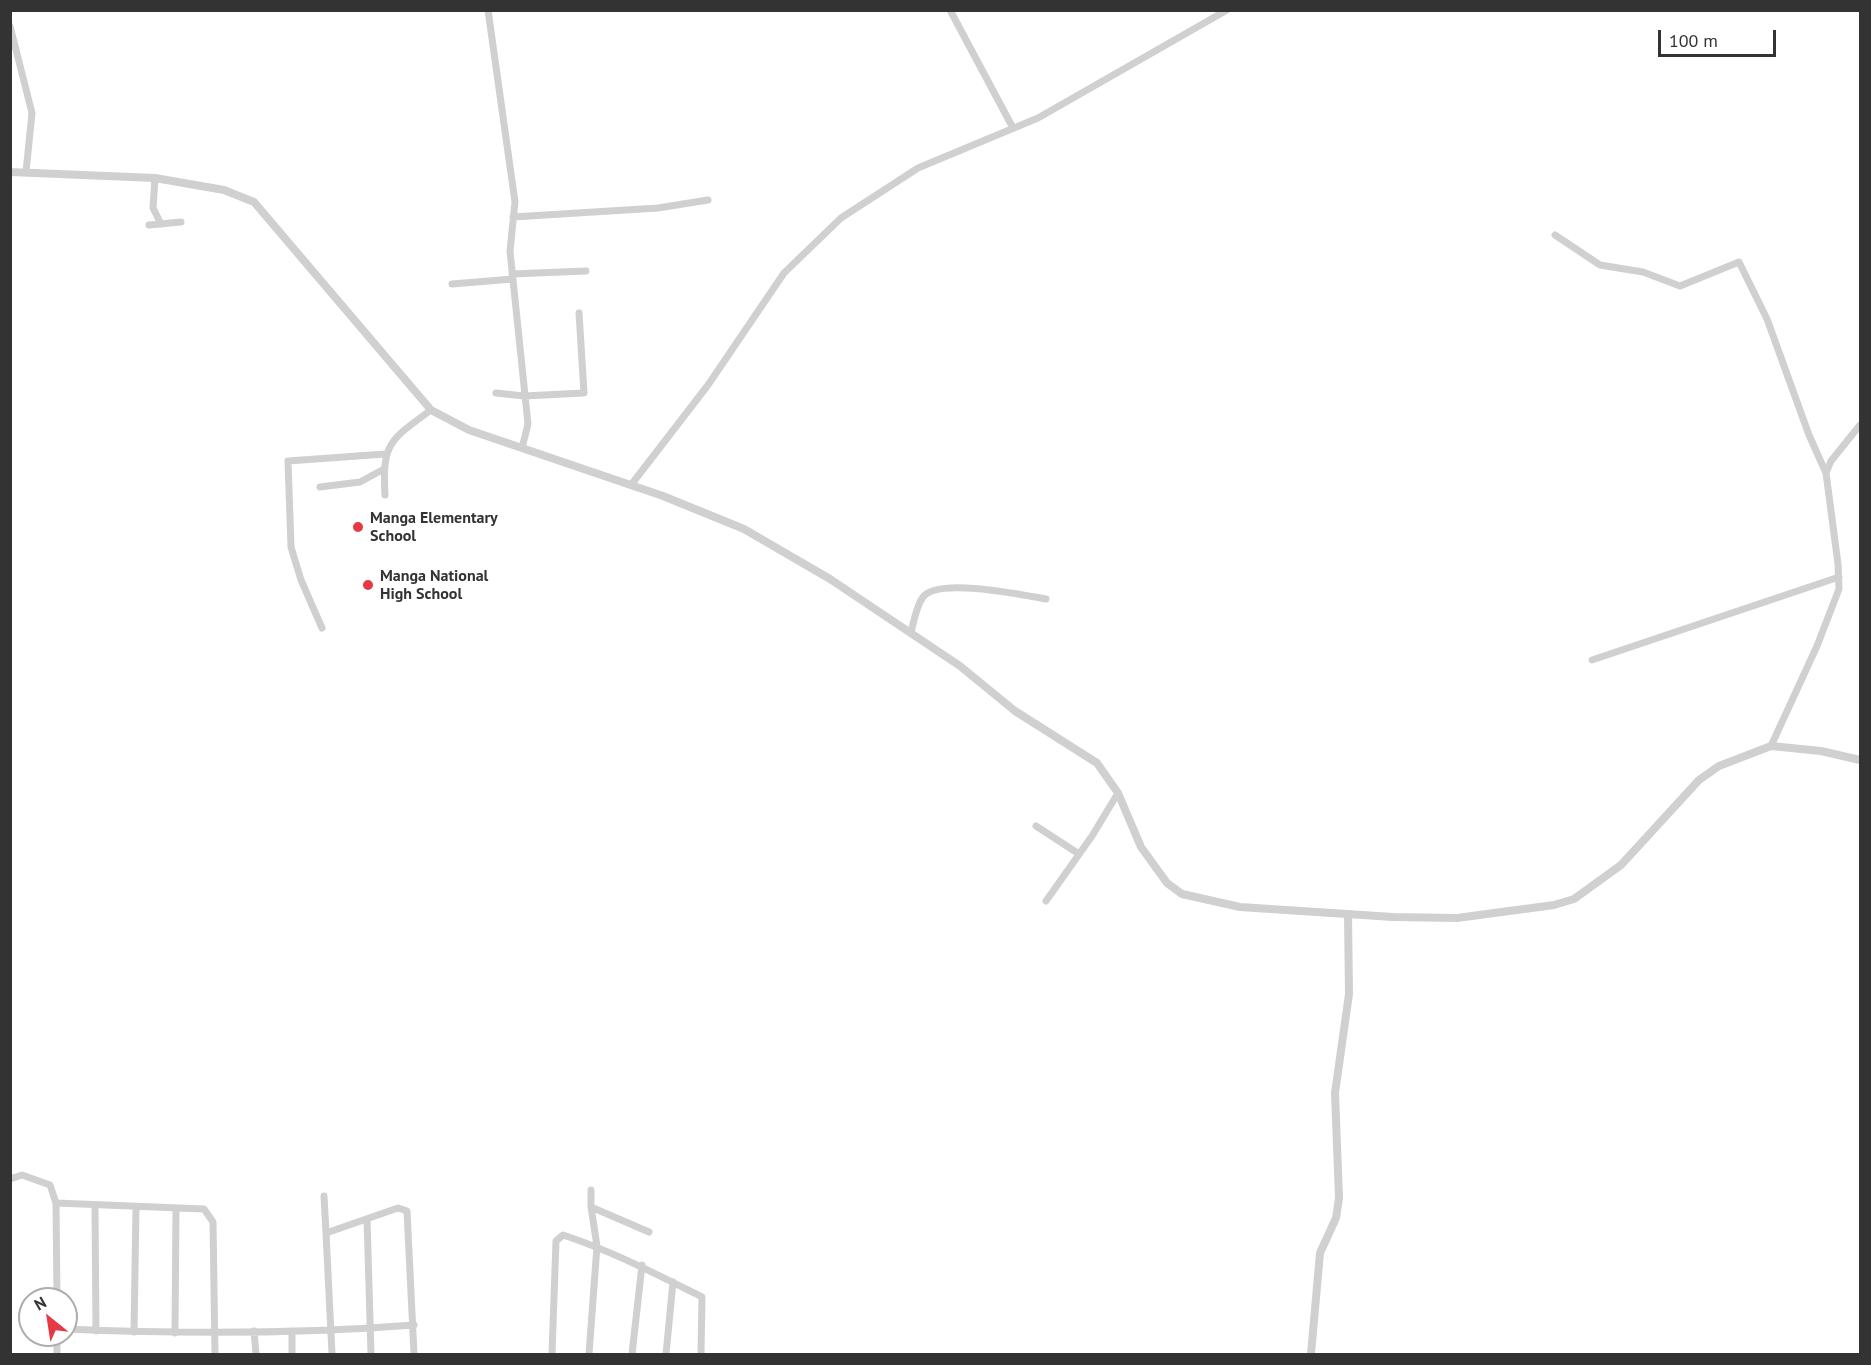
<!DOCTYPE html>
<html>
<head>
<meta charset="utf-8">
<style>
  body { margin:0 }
  #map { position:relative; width:1871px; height:1365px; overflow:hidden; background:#fff; font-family:"PT Sans",sans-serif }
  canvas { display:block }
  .frame { position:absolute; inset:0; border:12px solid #333; pointer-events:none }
  .north { position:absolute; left:18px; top:1287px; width:60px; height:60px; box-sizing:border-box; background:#fff; border:2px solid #adadad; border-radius:50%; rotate:330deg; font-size:16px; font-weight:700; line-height:24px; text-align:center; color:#333 }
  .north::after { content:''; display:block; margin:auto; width:21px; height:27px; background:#e63946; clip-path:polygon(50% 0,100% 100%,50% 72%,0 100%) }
  .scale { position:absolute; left:1658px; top:30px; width:118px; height:27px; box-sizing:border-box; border:3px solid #333; border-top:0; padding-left:8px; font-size:18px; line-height:21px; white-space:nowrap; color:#333; -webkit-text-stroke:4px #fff; paint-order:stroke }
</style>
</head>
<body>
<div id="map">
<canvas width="1871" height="1365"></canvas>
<div class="frame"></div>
<div class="north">N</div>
<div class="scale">100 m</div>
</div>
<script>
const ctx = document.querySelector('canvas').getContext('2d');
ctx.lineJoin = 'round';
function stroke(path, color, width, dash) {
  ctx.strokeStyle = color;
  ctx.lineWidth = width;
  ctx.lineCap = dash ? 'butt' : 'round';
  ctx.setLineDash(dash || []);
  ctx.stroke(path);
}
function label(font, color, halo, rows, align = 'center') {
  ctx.font = font + ' "PT Sans",sans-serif';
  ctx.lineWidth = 6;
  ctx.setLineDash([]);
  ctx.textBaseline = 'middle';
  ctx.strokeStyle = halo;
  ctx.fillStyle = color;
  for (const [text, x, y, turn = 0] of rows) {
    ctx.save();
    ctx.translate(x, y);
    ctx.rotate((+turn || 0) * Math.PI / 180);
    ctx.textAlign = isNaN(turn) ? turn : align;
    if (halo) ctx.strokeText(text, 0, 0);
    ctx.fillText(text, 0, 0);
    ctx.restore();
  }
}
const minor = new Path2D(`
  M488,10L515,202L510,251L528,424L522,448
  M950,10L1013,128
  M10,26L32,113L26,172
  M155,178L153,208L161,224
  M513,217L658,208L708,200
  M149,225L181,222
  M1555,235L1600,265L1643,272L1680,286L1739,262L1767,319L1809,435L1826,473
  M512,274L586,271
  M452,284L513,279
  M496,393L524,396L584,393L579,313
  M631,485L708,385L784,273L841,218L918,168L1038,118L1227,10
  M320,487L360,482L384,469
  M385,495C382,443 390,440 431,410
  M322,628L301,580L291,547L288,461L385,454
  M911,632C914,622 916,606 923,597C938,577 1023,595 1046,599
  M1592,660L1839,577
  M1771,746L1817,646L1839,589L1838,564L1826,473L1831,461L1860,425
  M1036,826L1079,854
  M1046,901L1092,836L1118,793
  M10,1179L22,1175L50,1185L56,1203
  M324,1196L326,1233L398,1208L407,1211L414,1354
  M95,1207L96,1331
  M591,1207L649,1232
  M367,1219L371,1354
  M326,1233L332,1354
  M57,1299L56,1203L204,1209L213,1222L215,1354
  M66,1329C181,1334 298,1334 414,1325
  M254,1331L256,1354
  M292,1331V1354
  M134,1332L136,1207
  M175,1333L176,1208
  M57,1354V1335
  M552,1354L556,1241L563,1235C612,1251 656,1274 702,1297L701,1354
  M589,1354L597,1246L591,1207V1190
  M632,1354L642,1265
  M666,1354L673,1282`);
const tertiary = new Path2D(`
  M10,172L155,178L224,190L254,202L431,410L469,430L663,496L744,529L830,579L960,666L1015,711L1097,763L1118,793L1141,847L1167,883L1182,894L1240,907L1393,917L1457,918L1554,905L1574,899L1621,865L1699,780L1719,766L1771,746L1821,751L1860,760
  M1311,1354L1320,1253L1336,1218L1339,1198L1335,1093L1349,994L1348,915`);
const markers = [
  [358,527,6,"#e63946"],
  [368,585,6,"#e63946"]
];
const poiNames = [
  ["Manga Elementary",370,518],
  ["School",370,536],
  ["Manga National",380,576],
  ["High School",380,594]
];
stroke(minor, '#d0d0d0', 7);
stroke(tertiary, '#d0d0d0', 8);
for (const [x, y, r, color] of markers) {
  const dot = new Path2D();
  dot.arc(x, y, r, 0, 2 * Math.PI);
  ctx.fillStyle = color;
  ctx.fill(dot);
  stroke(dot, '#fff', 2);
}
label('bold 16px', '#333', '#fff', poiNames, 'left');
</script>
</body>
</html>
